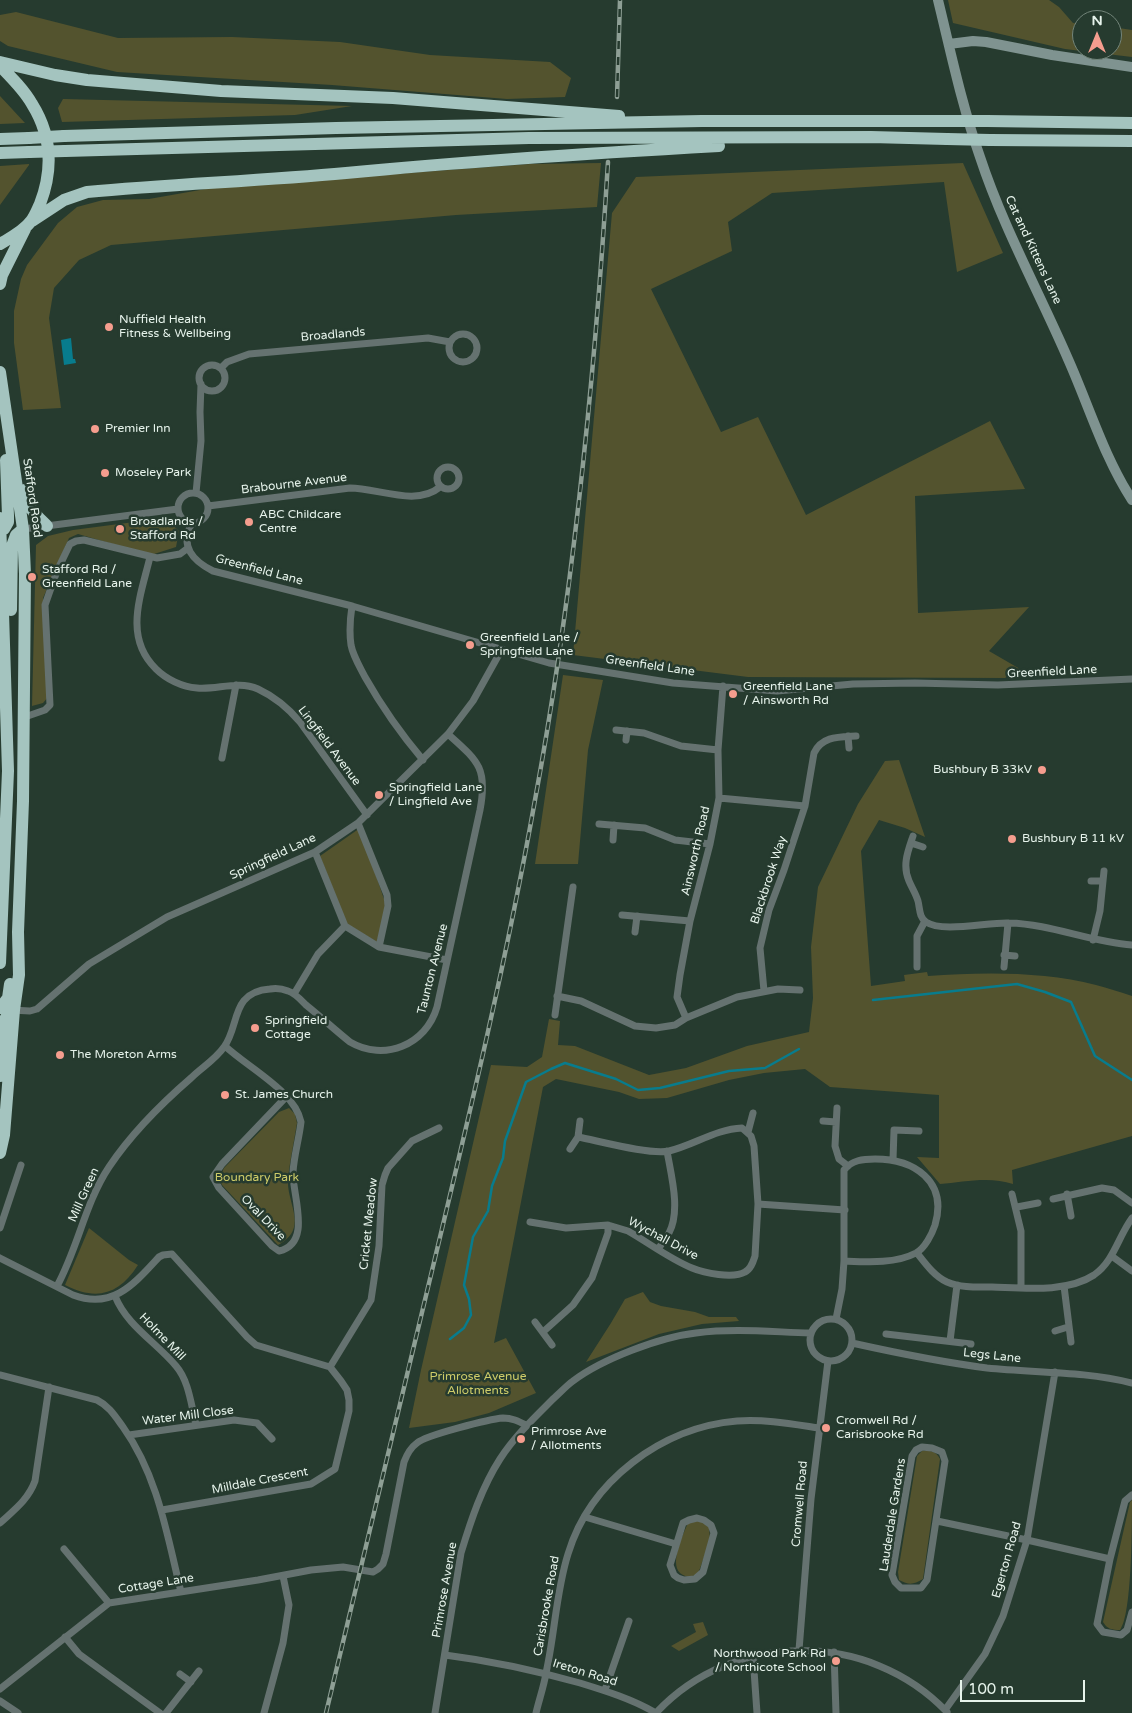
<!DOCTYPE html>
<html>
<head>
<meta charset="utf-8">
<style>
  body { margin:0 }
  #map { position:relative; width:1132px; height:1713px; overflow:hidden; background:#263b2f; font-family:"Varela Round",sans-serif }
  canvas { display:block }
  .north { position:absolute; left:1072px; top:10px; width:50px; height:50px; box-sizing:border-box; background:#263b2f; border:1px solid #73857a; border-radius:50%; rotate:0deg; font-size:14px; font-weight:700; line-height:20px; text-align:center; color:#e6f3eb }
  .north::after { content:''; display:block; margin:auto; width:18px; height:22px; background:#f59d8e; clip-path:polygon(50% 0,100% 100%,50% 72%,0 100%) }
  .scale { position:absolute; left:960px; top:1680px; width:125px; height:22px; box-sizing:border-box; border:2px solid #e6f3eb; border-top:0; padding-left:6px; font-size:15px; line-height:18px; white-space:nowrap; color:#e6f3eb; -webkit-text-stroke:4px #263b2f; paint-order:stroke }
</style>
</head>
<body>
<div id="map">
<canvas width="1132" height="1713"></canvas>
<div class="north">N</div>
<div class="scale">100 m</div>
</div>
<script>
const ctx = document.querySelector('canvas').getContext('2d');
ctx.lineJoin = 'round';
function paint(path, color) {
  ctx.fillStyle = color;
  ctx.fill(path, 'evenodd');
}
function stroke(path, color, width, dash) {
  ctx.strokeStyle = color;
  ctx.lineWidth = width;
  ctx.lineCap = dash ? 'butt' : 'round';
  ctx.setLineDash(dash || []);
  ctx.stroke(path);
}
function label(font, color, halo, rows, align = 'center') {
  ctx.font = font + ' "Varela Round",sans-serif';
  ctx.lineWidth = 5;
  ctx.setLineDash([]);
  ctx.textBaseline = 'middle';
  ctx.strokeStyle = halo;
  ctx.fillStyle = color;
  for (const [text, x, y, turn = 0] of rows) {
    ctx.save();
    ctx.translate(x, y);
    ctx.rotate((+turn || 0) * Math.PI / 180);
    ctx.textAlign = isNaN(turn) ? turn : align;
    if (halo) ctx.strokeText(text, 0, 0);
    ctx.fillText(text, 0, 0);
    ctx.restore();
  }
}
const green = new Path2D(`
  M948,0H1049L1059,7L1073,23L1082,24V50H1112V27L1132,30V57L1065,49L953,23Z
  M16,12L118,38L232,37L340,42L430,55L550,62L571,78L565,97L507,99L332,85L117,72L8,46L0,41V15Z
  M0,96L25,123L0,124Z
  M63,99L352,106L295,115L62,122L58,108Z
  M601,163L597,207L456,215L111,245L79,260L54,288L49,318L61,408L23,410L14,343V311L21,279L27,265L58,223L77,207L103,200L149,199L217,187L530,164Z
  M963,163L1003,253L957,272L944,182L772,193L728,222L732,251L651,289L721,432L758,417L806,515L990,421L1025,489L915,496L918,613L1029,607L989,651L1020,669L1005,678L748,677L573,655L612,213L636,177Z
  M29,164V165L0,205V166Z
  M165,518L179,531L176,547L151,555L78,534L69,538L43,598L48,697L43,703L32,706L36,545L48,536L73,530Z
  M563,675L603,680L588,750L578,864H535Z
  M899,760L925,837L905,828L879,820L861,851L871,986L905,981L904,975L927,972L928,976C981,972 1043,971 1096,985C1108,988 1120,992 1132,996V1136L1012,1170L1013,1184C990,1176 963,1182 940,1184L917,1157L939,1158V1095L830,1087L805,1069L764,1073L729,1080L667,1098L639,1099L619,1092L556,1079L543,1087L494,1343L506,1338L536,1393L489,1413L455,1422L409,1428L421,1370L491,1065L527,1067L542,1057L549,1019L560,1021L558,1045L575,1046L649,1075L686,1068L747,1046L809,1032L813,998L811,947L818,887L858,804L885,761Z
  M360,828L386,905L377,942L347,924L320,856Z
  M289,1108L295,1114L297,1123C294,1142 290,1160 288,1178C286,1204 310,1228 278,1245L222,1185L219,1178L224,1168L279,1112Z
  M89,1228L129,1260L138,1265C119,1295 96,1301 65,1285Z
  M643,1292L650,1302L661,1306L695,1312L709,1317H736L739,1321L702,1324L659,1334L586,1362L611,1323L625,1299Z
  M922,1451C930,1450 936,1451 940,1459L923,1579C913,1585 909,1585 899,1580L898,1572L917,1456Z
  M1132,1500C1132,1526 1132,1615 1120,1630C1112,1630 1107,1629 1103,1622L1130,1502Z
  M699,1520L709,1527L710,1540L698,1574C693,1576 689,1578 683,1575C667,1567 683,1535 688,1523Z
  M703,1622L708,1635L679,1651L671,1646L696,1632L693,1624Z`);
const water = new Path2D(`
  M71,338L73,359H75L76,363L64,365L61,340Z`);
const stream = new Path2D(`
  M873,1000L1017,984L1045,992L1071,1002L1095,1056L1132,1080
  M450,1339L464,1328L471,1315L469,1299L464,1285L473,1237L488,1211L492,1186L503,1158L505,1141L526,1082L551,1069L565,1063L616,1079L638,1090L660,1088L729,1071L765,1068L799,1049`);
const street = new Path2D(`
  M449 348a14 14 0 1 1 28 0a14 14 0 1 1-28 0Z
  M199 378a13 13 0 1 1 26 0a13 13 0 1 1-26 0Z
  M221,368L227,362L249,354L428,338L450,342
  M437 478a11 11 0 1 1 22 0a11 11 0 1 1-22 0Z
  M196,493L201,441L200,412L201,384
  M178 508a15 15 0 1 1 30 0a15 15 0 1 1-30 0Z
  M208,506L350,488C378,488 416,507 440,487
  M192,523C179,546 193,561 213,571L352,606L549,663L673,683L777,691L853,684L915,683L998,685L1132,679
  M23,529L178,509
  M150,557C141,595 123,637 156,669C166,679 182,687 197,688C217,690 238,680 258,689C273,696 289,709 300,722L367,815
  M352,606C350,619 349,631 351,645C353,656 360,667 365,677C382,707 401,734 423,760
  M22,718L45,710L50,705L45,605L57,571L70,544L76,541L84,540L157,558L180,554L188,548
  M616,730L644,733L681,746L718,750
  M848,736L849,748
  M626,740L627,731
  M222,758L236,685
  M719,798L805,806
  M358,823L387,895L388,906L379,947
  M599,824L645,828L675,840L710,844
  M913,836C908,851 902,865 909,881C912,888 916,894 918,901C920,909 919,917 926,922C942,933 988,922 1009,923C1051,924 1090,942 1132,945
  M613,840L614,825
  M911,843L923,847
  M315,852L345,926L379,947L447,960
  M1091,881H1103
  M622,915L690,921
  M635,932L637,916
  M1093,940L1100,911L1104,871
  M1004,955L1015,956
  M917,967V936L925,921
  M1004,967L1008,923
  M764,991L760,948L769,910L784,870L805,806L814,753C822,736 839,737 856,736
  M294,994L318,954L345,926
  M557,996L581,1001L635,1026L656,1028L675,1025L686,1018L737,997L778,989L800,990
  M11,1010L30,1011L37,1009L89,964L167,917L315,852L358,823L448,734L473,701L502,649
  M555,1015L573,887
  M686,1018L677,997L680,975L690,921L710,844L719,798L718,750L723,686
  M225,1046C247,1067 295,1091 301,1122C299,1139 294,1156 293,1172C292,1195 313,1243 279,1251L272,1246L219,1188L213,1177L222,1164L286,1097
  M837,1108L835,1146L839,1159L848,1166
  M823,1121L836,1122
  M748,1132L753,1113
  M578,1137C599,1141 650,1155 669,1151C694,1145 716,1129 742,1128L751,1136L754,1146L758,1204
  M570,1149L578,1137L580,1121
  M893,1160L894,1130L919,1131
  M1012,1194L1021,1231V1288
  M1067,1194L1071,1216
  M1053,1199L1102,1188L1114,1190L1132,1203
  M1017,1207L1038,1203
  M530,1222L566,1228L608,1225L628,1231C649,1243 670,1259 692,1268C704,1273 733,1279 745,1272C751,1269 753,1262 755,1256L758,1204L845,1210
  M0,1228L21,1165
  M658,1249C662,1244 666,1238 669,1233C681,1210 671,1175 667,1151
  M917,1253C925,1263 934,1276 947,1282C961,1288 977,1287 992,1287C1023,1288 1067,1293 1094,1275C1114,1261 1118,1237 1132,1218
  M1113,1257L1132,1271
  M0,1258L73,1295C113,1310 134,1284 159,1257L163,1255L172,1254L247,1337L256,1345L330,1367L341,1381L347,1390L349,1400V1411L335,1469L311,1484L162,1510
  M57,1286C78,1248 85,1203 109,1167C131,1134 161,1104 191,1078C202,1067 215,1060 224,1047C240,1026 230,992 270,989C275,988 283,989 288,991C295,993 301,1000 306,1005C321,1017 335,1030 350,1042C384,1062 426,1045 437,1007L480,810C488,768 478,761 448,734
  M1064,1286L1071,1342
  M115,1296C127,1326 156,1342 176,1366C189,1381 191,1405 196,1424
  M810 1340a21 21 0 1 1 42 0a21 21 0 1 1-42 0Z
  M836,1319L842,1289L844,1261V1170C852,1160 863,1159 875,1159C914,1159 948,1181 935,1225C932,1234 925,1248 916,1253C895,1264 867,1262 844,1261
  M535,1322L552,1345
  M1055,1331L1068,1327
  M543,1332L573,1305L592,1278L608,1233V1225
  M886,1334L971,1344
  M950,1341L957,1285
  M852,1343C897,1353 941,1362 987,1368C1036,1373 1084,1371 1132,1383
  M330,1367L371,1300L379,1246L382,1185L385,1175L388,1168L412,1141L439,1128
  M0,1375L97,1400C109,1406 115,1416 123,1427C158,1476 167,1535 181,1592
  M129,1435L234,1420L257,1423L272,1439
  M922,1447L932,1448L942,1452L945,1461L927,1580L921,1588H901L895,1582L892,1575L912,1456L916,1450Z
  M1132,1495L1125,1501L1110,1559L1097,1624L1103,1632L1121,1635L1127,1630L1132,1612
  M585,1517L676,1544
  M697,1518L704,1520L711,1525L714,1533L703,1572L695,1579L684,1580L678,1578L674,1575L670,1565L683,1523L689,1520Z
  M937,1521L1027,1540L1110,1559
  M0,1523C14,1510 28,1500 35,1481L49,1387
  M64,1549L109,1603
  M65,1637L79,1654L160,1713
  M799,1650L811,1499L828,1361
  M834,1652L836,1713
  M445,1655C492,1661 534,1670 580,1683C606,1691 632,1699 656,1713
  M753,1656L757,1713
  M180,1674L191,1682
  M0,1689L109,1603L258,1580L311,1570L343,1567L373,1572L378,1569L383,1564L386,1554L404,1462C407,1454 410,1448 417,1443C426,1435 490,1419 503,1418C512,1418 518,1421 526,1425
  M605,1690L629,1621
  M0,1701L18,1713
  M945,1710L985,1654L1003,1616L1027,1540L1055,1372
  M166,1713L199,1671
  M264,1713L283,1643L289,1605L283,1576
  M435,1713L461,1553C471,1520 482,1487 500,1459C515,1436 534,1418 553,1399C560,1393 566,1386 573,1381C602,1359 660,1337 696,1333C734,1328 772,1332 810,1333
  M536,1713C539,1700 544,1686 546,1673C555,1633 556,1592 568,1554C590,1481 662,1427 737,1421C765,1419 792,1424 819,1428
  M656,1713C733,1630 869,1630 947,1712`);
const secondary = new Path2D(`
  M938,0C951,53 962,106 980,157C1003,227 1039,292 1068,359C1089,406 1104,457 1132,500
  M949,44L973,41L986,42L1052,55L1132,67`);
const highway = new Path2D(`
  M0,62L55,75L87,80L221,91L393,98L619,116
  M0,66C12,78 24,90 32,104C52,136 53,170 40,204C37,210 35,216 31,221C24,231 10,238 0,244
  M987,121L1132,123
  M64,136L336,128L702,121H937
  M0,139L29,138
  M990,140L1132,141
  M65,151L529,138L871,137L947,139
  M0,153L29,152
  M32,221L64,200L87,192C173,184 260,181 346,173C470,161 594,153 719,146
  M0,284L2,275L25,229
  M0,372L23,529L25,574L23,801L18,932L19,975L14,1010L4,1135L0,1153
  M25,490C28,509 34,513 47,526
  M0,518L8,771L0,963
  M4,529L8,522V516L6,460
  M11,610L12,546L16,535L23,529
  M0,1008L8,998L10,984
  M0,1076L3,1023L8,1014L14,1010`);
const rail = new Path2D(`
  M617,97L620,0
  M326,1713C359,1577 391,1440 424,1304C464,1137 505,969 535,800C574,589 595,375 608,162`);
const highwayBridge = new Path2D(`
  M937,121H987
  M29,138L64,136
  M947,139L990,140
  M29,152L65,151`);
const markers = [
  [109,327,5,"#f59d8e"],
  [95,429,5,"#f59d8e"],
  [105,473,5,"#f59d8e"],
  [249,522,5,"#f59d8e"],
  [120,529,5,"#f59d8e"],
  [32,577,5,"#f59d8e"],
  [470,645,5,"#f59d8e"],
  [733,694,5,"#f59d8e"],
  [1042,770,5,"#f59d8e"],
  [379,795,5,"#f59d8e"],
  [1012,839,5,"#f59d8e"],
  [255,1028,5,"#f59d8e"],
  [60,1055,5,"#f59d8e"],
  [225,1095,5,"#f59d8e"],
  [826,1428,5,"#f59d8e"],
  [521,1439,5,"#f59d8e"],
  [836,1661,5,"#f59d8e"]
];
const streetNames = [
  ["Cat and Kittens Lane",1033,250,65],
  ["Broadlands",333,335,-5],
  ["Brabourne Avenue",294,484,-7],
  ["Stafford Road",32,498,82],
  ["Greenfield Lane",259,570,15],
  ["Greenfield Lane",650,666,8],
  ["Greenfield Lane",1052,672,-3],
  ["Lingfield Avenue",329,746,53],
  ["Ainsworth Road",696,851,-77],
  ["Springfield Lane",273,857,-25],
  ["Blackbrook Way",769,880,-72],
  ["Taunton Avenue",433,969,-76],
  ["Mill Green",84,1195,-66],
  ["Oval Drive",263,1218,46],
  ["Cricket Meadow",369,1224,-84],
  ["Wychall Drive",663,1239,28],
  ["Holme Mill",162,1337,46],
  ["Legs Lane",992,1356,6],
  ["Water Mill Close",188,1416,-7],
  ["Milldale Crescent",260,1481,-11],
  ["Cromwell Road",800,1504,-85],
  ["Lauderdale Gardens",893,1515,-81],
  ["Egerton Road",1007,1560,-74],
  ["Cottage Lane",156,1584,-9],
  ["Primrose Avenue",445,1590,-80],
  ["Carisbrooke Road",547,1606,-80],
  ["Ireton Road",585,1673,17]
];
const poiNames = [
  ["Nuffield Health",119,320],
  ["Fitness & Wellbeing",119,334],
  ["Premier Inn",105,429],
  ["Moseley Park",115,473],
  ["ABC Childcare",259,515],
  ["Centre",259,529],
  ["Broadlands /",130,522],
  ["Stafford Rd",130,536],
  ["Stafford Rd /",42,570],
  ["Greenfield Lane",42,584],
  ["Greenfield Lane /",480,638],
  ["Springfield Lane",480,652],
  ["Greenfield Lane",743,687],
  ["/ Ainsworth Rd",743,701],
  ["Bushbury B 33kV",1032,770,"right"],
  ["Springfield Lane",389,788],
  ["/ Lingfield Ave",389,802],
  ["Bushbury B 11 kV",1022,839],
  ["Springfield",265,1021],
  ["Cottage",265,1035],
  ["The Moreton Arms",70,1055],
  ["St. James Church",235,1095],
  ["Cromwell Rd /",836,1421],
  ["Carisbrooke Rd",836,1435],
  ["Primrose Ave",531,1432],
  ["/ Allotments",531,1446],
  ["Northwood Park Rd",826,1654,"right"],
  ["/ Northicote School",826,1668,"right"]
];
const parkNames = [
  ["Boundary Park",257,1178],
  ["Primrose Avenue",478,1377],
  ["Allotments",478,1391]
];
paint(green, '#53532e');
paint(water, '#087c8d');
stroke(stream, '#087c8d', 2.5);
stroke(street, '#657270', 7);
stroke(secondary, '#7f9390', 10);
stroke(highway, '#a4c4bf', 12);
stroke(rail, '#8e9f95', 4.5);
stroke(rail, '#263b2f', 2.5, [8]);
stroke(highwayBridge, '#a4c4bf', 12);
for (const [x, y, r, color] of markers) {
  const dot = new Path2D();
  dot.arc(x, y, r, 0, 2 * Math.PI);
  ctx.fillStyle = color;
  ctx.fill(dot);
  stroke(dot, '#263b2f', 2);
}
label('12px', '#e6f3eb', '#263b2f', streetNames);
label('12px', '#e6f3eb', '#263b2f', poiNames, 'left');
label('12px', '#cecc69', '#263b2f', parkNames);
</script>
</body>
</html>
